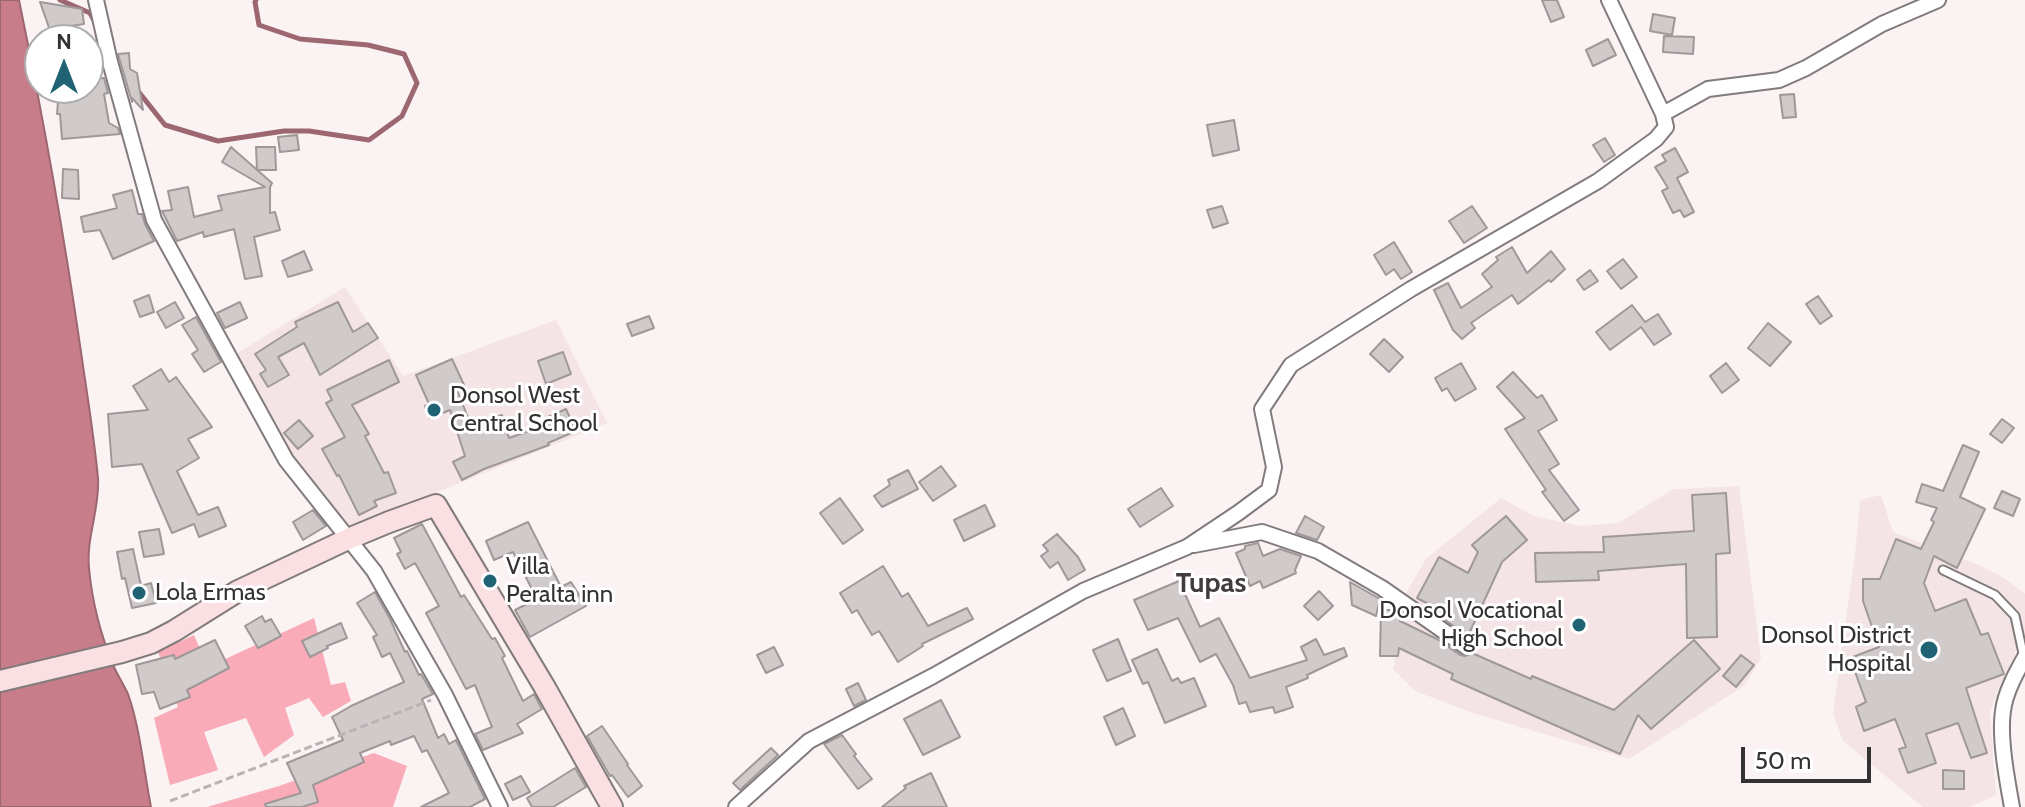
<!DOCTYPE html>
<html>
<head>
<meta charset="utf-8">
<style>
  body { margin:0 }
  #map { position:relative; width:2025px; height:807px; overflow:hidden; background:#faf2f3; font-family:Cabin,sans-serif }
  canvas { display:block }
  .north { position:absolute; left:24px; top:24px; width:80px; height:80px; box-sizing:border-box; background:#fff; border:2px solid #aeadad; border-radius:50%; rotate:0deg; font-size:22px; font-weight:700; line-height:32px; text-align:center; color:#343132 }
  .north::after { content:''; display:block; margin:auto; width:28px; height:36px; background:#1f6375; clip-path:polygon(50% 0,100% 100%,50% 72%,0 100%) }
  .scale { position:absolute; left:1741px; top:747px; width:130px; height:36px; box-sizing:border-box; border:4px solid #343132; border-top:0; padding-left:10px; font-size:24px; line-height:28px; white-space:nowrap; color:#343132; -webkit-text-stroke:6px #fff; paint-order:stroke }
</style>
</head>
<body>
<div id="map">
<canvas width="2025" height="807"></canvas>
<div class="north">N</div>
<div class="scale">50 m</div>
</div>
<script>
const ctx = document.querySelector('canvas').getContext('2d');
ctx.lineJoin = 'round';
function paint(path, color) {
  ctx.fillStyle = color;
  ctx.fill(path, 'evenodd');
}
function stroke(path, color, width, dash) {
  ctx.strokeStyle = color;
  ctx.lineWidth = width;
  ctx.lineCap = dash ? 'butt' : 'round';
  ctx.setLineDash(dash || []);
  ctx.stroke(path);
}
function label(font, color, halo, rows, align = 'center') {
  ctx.font = font + ' Cabin,sans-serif';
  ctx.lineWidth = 6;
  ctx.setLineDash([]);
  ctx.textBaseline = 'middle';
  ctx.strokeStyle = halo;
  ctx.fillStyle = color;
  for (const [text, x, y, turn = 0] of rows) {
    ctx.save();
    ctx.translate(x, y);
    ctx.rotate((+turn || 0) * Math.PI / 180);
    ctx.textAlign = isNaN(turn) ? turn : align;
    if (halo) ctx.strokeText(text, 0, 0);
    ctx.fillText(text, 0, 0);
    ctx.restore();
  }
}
const built = new Path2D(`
  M345,287L403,376L556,320L607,423L347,529L286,445L236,354Z
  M1739,486L1761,658L1744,686L1629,759L1473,713L1415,691L1393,669L1407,591L1426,559L1501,498L1534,516L1580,526L1618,523L1674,489Z
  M1881,495L1893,532L1979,565L2004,578L2025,594V633L1997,691L1990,713L1996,795L1970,807H1923L1843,741L1833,713L1855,555L1860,500Z`);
const forest = new Path2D(`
  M314,618L331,685L345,682L351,701L323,717L309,698L285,708L294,735L264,757L246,718L204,732L218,770L170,785L154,718L178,707L158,652L194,635L208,667Z
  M374,753L407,766L393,807H207L279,786Z`);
const water = new Path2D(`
  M0,0H19C43,117 64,234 81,352C87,394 94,436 98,478C100,509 86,537 89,568C92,601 101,636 114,667C118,676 124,685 128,694C140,727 144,772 151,807H0Z`);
const stream = new Path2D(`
  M60,0L90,13L95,22
  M138,91L165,125L218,141L284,131H309L369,140L402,116L417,83L404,54L368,45L300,39L259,25L255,2L256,0`);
const building = new Path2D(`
  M1542,0H1557L1564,17L1551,22Z
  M40,2L82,9L84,24L64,27L67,36L53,39Z
  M1653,14L1675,18L1672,35L1650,31Z
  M1664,36L1694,37L1693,54L1663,52Z
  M1608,39L1616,55L1593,66L1586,50Z
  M129,53L130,69L137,73L143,110L132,98V102L118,54Z
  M104,78L108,93L104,94L109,123L118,128L120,134L62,139L60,114H57L58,101H63V88H88V79Z
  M1794,94L1796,117L1783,118L1780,95Z
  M1234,120L1239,150L1213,156L1207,125Z
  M297,135L299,150L280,152L278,137Z
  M1605,138L1615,155L1604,162L1593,145Z
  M231,147L272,183L270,187V213L275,212L280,230L254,237L262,276L245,279L234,229L204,237L203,232L177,241L162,211L172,210L168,191L188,187L194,217L222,210L218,196L265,187L222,162Z
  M256,147H275L276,170H257Z
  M1675,148L1688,172L1677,178L1694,212L1684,217L1680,210L1673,213L1662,191L1668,188L1655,167L1666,161L1662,155Z
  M63,169L78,170L79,199L62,198Z
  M132,190L138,214H142L145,224L154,241L113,259L100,230L84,232L81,217L117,208L113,195Z
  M1222,206L1228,223L1213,228L1207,210Z
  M1472,206L1487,228L1464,243L1449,221Z
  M1394,242L1412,272L1401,279L1394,269L1386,275L1374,255Z
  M1512,247L1527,273L1551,251L1565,269L1551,282L1549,280L1518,304L1512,295L1471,323L1475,328L1462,339L1453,330L1434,290L1448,283L1461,308L1492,287L1482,274L1498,260L1496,257Z
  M304,251L312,270L288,277L282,261Z
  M1623,259L1637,277L1621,289L1607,271Z
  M1590,270L1598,281L1584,290L1577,280Z
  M149,295L154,312L140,317L134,301Z
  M1818,296L1832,316L1820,324L1806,304Z
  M175,302L184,318L166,328L157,312Z
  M240,302L247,318L225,328L217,313Z
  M338,302L353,332L368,323L378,338L320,375L304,343L278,357L289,375L268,387L260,374L266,370L255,354L297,327L295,322Z
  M1632,305L1645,322L1658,314L1671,334L1654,345L1641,327L1610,350L1596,332Z
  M649,316L654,328L632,336L627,324Z
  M196,317L221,362L204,372L192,354L198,350L182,325Z
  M1768,323L1791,342L1770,366L1748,348Z
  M1384,339L1403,357L1389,372L1370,354Z
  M563,352L571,374L546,384L538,361Z
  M452,359L465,387L457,390L471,425L502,415L509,438L543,426L541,420L566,409L576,431L548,443L549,445L484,469L462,480L453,462L465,456L450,410L430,418L425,406L429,404L416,375Z
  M389,360L399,382L352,405L369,434L365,436L384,473L388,472L396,493L374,501L377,506L359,515L339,475L337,476L322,449L345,437L326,403L332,400L327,390Z
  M1461,363L1476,389L1455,401L1447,388L1442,391L1435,378Z
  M1726,363L1739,380L1722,393L1710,376Z
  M161,369L169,382L176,377L212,427L188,439L199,458L177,471L198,515L218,507L226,526L199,537L194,524L172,533L142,464L112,467L108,414L148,410L133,386Z
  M1513,372L1537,398L1542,395L1557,420L1538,431L1559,464L1549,470L1579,510L1564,521L1542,492L1546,490L1505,429L1525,418L1497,387Z
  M2002,419L2014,428L2002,443L1990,434Z
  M299,420L313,436L298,449L284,433Z
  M1963,445L1979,452L1960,497L1985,509L1957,568L1934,556L1924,583L1935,611L1966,599L1981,635L1988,633L2004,674L1966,688L1987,753L1971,758L1958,723L1926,734L1936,763L1908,773L1899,749L1906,747L1895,719L1864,731L1856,707L1866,702L1850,658L1879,647L1863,601V579H1880L1896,539L1921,549L1934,522L1931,520L1937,508L1916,502L1922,484L1943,491Z
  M941,466L956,486L933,501L919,482Z
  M908,470L918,489L882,507L874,496L890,485L888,480Z
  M1161,488L1173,506L1140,527L1128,509Z
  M2002,491L2020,499L2013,516L1994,508Z
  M1726,493L1730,553L1716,554L1717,637L1687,638L1686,564L1598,571L1599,580L1536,582L1535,553L1604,552L1603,537L1694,531L1692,495Z
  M840,498L863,530L843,544L820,513Z
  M985,505L995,526L964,541L954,520Z
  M313,510L326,526L303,540L293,522Z
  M1305,516L1324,527L1317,540L1296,533Z
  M1506,516L1527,540L1502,562L1468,636L1446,621L1449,615L1417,598L1439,557L1468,573L1478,552L1472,545Z
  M528,522L561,587L571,582L586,606L530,637L515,610L537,599L513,552L494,560L486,541Z
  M422,524L461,597L464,595L492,639L495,638L505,656L502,658L523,701L534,694L542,709L517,724L523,733L483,750L475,734L492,727L475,685L466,689L426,613L439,606L415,563L405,569L397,554L401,552L394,538Z
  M159,529L164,554L144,557L139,532Z
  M1057,534L1078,557L1085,570L1068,580L1058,562L1050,568L1041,556L1048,551L1043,545Z
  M1258,543L1263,556L1280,549L1301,556L1295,570L1296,573L1263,588L1260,581L1250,586L1236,553L1245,549V546Z
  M133,549L141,586L151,583L156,603L132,608L125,578L122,579L117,552Z
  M883,566L902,597L908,593L928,626L967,608L973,619L922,644L923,646L898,662L879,631L872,635L857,610L852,613L840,593Z
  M1179,581L1200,627L1219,618L1250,678L1307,660L1301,647L1316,639L1324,655L1344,648L1347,656L1307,675L1308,678L1286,687L1293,707L1275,713L1273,707L1250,712L1246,702L1239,704L1233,685L1216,654L1200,662L1178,618L1148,630L1134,600Z
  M1350,582L1380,599L1376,616L1352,605Z
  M1319,591L1333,606L1318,620L1304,606Z
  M375,592L390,619L405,652L407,651L419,675L421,674L433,694L422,699L438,738L444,734L449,744L456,740L485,799L470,807H421L449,793L427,750L422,752L414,736L391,745L390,741L360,753L364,762L313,785L318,802L302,807H266L265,804L301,793L287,763L343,740L332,717L351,706L404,682L390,653L382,657L373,637L377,635L357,603Z
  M1381,610H1396L1400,613V621L1437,639L1460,655L1465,656L1472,653L1531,679L1532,676L1614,710L1694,640L1720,669L1651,729L1638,715L1620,754L1451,679L1453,674L1399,648L1398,656H1380Z
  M262,616L265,622L271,619L281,636L258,648L245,626Z
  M341,623L347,638L327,646L328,648L310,657L302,641Z
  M1118,639L1131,671L1107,681L1093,650Z
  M215,640L229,668L187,690L190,697L160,709L154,692L142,694L136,665L174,655L175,659Z
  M774,647L783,665L766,673L757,655Z
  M1157,649L1172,681L1178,678L1181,683L1194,678L1206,706L1165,723L1148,682L1143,684L1132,660Z
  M1741,655L1754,665L1736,687L1723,676Z
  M858,683L866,700L854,706L846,689Z
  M941,700L960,737L923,755L904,719Z
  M1123,708L1135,736L1116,745L1104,717Z
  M602,726L628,764L627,765L642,786L628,797L612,775L610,776L587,736Z
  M842,735L856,754L854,756L872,779L858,789L824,744Z
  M771,748L778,755L740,790L733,783Z
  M575,768L586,787L553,807H532L527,798Z
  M1943,770L1964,771V789H1943Z
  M931,773L947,807H882L906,788L904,786Z
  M521,776L530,792L513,800L505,784Z`);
const path = new Path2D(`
  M170,801L431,700`);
const service = new Path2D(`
  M1943,570L1995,595L2015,616L2024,658`);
const minor = new Path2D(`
  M96,0L110,62L154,220L286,460L374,571L445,695L500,807
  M1663,114L1708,89L1779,80L1806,68L1882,24L1938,0
  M1194,545L1262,532L1318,551L1382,588L1465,646
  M736,807L809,741L933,676L1083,591L1187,547L1238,513L1269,490L1274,467L1262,409L1291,365L1411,289L1598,181L1656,139L1666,127L1663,114L1609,0
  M2012,807C2007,780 1999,737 2003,711C2005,693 2016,673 2025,657`);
const secondary = new Path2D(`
  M0,681L122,652L151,643L174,631L238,591L348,539L389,522L436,505L544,686L612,807`);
const markers = [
  [434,410,8,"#1f6375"],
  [490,581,8,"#1f6375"],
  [139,593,8,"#1f6375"],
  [1579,625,8,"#1f6375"],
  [1929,650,10,"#1f6375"]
];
const poiNames = [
  ["Donsol West",450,396],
  ["Central School",450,424],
  ["Villa",506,567],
  ["Peralta inn",506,595],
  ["Lola Ermas",155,593],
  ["Donsol Vocational",1563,611,"right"],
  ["High School",1563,639,"right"],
  ["Donsol District",1911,636,"right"],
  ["Hospital",1911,664,"right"]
];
const quarterNames = [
  ["Tupas",1211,584]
];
paint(built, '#f5e4e6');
paint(forest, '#f9abb7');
paint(water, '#c87e8a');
stroke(water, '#9c6770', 2);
stroke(stream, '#9c6770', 5);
paint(building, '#d1cacb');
stroke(building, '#9f9899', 2);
stroke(service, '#827b7c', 11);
stroke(minor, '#827b7c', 18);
stroke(secondary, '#827b7c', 24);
stroke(path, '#bab3b4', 3, [8, 4]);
stroke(service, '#fff', 7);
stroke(minor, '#fff', 14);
stroke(secondary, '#fadfe3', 20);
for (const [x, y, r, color] of markers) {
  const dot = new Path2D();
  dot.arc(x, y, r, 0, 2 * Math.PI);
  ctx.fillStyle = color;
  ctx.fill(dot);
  stroke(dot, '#fff', 3);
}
label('24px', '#343132', '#fff', poiNames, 'left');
label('bold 28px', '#423c3d', '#fff', quarterNames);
</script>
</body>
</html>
